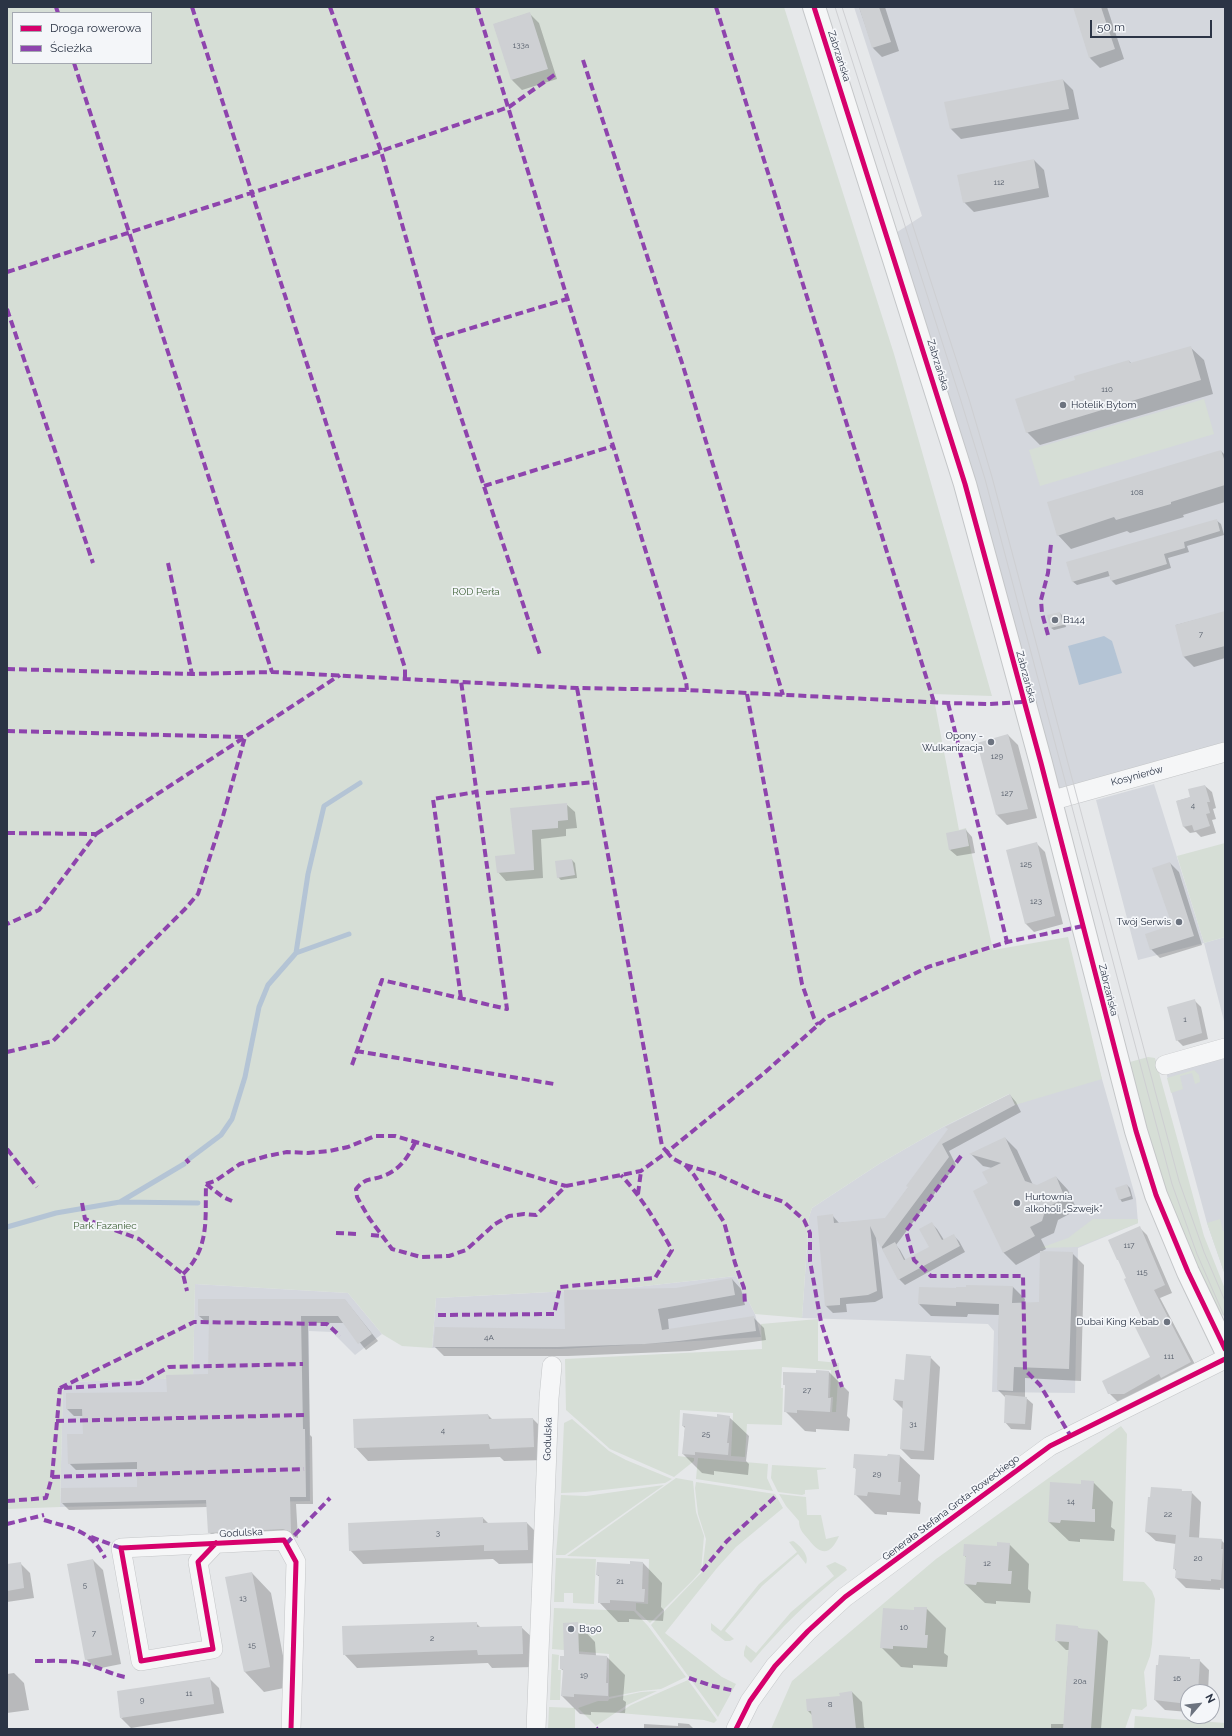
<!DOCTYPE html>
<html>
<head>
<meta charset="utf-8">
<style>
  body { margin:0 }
  #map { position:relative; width:1232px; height:1736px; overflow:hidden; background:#e6e8ea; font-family:Raleway,sans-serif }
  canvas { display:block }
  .frame { position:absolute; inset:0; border:8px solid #2b3445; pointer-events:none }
  .legend { position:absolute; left:12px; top:12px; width:140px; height:52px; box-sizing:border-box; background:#f4f6f9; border:1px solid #a4a8b1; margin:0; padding:5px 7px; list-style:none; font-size:12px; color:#2b3445 }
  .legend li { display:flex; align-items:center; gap:8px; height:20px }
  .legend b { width:20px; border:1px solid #a4a8b1 }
  .north { position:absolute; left:1180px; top:1684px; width:40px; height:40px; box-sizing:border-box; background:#f4f6f9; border:1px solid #a4a8b1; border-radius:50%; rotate:62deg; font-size:11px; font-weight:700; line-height:16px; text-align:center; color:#2b3445 }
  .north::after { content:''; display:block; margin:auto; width:14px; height:18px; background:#6c737f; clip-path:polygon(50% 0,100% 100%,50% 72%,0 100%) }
  .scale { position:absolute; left:1090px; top:20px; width:122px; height:18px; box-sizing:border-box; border:2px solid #2b3445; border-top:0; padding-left:5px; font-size:12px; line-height:14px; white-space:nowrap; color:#2b3445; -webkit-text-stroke:3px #f4f6f9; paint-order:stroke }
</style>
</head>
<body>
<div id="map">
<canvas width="1232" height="1736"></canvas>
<div class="frame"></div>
<ul class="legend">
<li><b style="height:5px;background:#d6006c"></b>Droga rowerowa</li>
<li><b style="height:5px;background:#8e44ad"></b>Ścieżka</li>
</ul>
<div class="north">N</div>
<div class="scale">50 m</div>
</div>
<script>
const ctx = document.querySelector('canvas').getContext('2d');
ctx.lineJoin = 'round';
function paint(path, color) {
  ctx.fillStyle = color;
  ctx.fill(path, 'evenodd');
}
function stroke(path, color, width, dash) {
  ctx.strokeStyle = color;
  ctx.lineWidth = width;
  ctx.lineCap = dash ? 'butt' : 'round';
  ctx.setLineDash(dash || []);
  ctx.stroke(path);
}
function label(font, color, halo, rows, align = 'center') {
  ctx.font = font + ' Raleway,sans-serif';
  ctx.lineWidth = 3.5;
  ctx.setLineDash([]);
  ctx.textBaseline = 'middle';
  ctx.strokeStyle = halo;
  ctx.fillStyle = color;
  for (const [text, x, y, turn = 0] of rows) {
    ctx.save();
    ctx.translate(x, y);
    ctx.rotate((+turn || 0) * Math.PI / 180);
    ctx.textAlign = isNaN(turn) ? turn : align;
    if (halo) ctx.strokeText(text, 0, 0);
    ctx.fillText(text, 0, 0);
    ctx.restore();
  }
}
const built = new Path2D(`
  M854,7H1225V753L1050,801L888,238L922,216Z
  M1154,784L1204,943L1225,937V1025L1204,943L1138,960L1096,800Z
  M1225,1056V1275L1207,1223L1166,1072Z
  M1098,1065L1136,1199L1138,1223L1078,1248L1075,1393L992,1392L994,1331L988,1324L802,1318L809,1217L812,1208L879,1164L943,1127L1010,1094Z
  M736,1276L755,1314L761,1337L561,1349L432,1348L436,1298L626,1288Z
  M195,1284L348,1293L382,1334L355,1355L332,1332L309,1331L310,1501L60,1507L63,1382L193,1378Z`);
const green = new Path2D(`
  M7,7H784L894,354L992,696L933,694L959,830L966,828L993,950L1068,937L1102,1079L1015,1105L1009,1094L943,1127L879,1164L812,1208L809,1217L802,1318L755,1314L736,1276L626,1288L436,1298L432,1348L402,1346L382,1334L348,1293L195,1284L193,1378L63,1382L60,1507L7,1509ZM13,13H151V63H13Z
  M1204,399L1214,434L1040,486L1029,450Z
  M1225,843V937L1204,943L1177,856Z
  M1148,1057L1155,1058L1204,1236L1225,1289V1314L1221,1316L1199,1271L1159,1175L1144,1120L1130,1062Z
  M1194,1070L1199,1075L1200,1082L1195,1084L1192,1073L1180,1076L1183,1089L1171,1093L1167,1078Z
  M1093,1219H1138V1223L1078,1247L1040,1248L1068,1238Z
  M1220,1219L1223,1231H1225V1275L1207,1223Z
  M818,1319V1361L839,1363L836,1412H832L833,1397H830L831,1370L782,1367L781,1388H783L782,1425L747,1424L745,1457L731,1456L733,1413L680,1410L678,1456L694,1458V1461L674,1477L610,1449L566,1410L565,1359L762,1349L761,1324Z
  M572,1419L609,1451L626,1460L672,1479L665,1483L585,1492L561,1493L564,1423Z
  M1121,1426L1127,1434L1123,1581L1144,1582L1152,1591L1155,1599L1152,1644L1150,1656L1144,1672L1147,1706L1142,1710L1132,1709L1125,1729H771L792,1681L936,1559Z
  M698,1458L768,1464L767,1478L773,1491L696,1479Z
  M772,1465L826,1468V1469L817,1470L819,1489L805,1490V1494L802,1495L778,1492L771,1478Z
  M676,1478L693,1481L696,1512L704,1536L701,1571L693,1580L650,1623L636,1610V1603L648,1604L649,1559L567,1556Z
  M696,1482L775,1494L783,1508L736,1547L717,1568L665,1633L722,1677L736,1684L718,1717L651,1625L702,1572L706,1539L698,1514L695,1488Z
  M664,1485L565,1555H556L561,1495L586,1496Z
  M779,1494L806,1497L807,1515H821L826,1539L839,1536C831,1554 822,1557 809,1540C804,1534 799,1530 799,1521L786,1506Z
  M793,1541C800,1545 810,1556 806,1564L798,1554L762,1586L725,1631L734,1639L730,1641H725L711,1630V1623L721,1631L759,1584L797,1552L789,1542Z
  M556,1558L596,1559L594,1604L573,1603V1593H564V1602H554Z
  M835,1562L845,1567L847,1570C811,1598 780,1628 751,1663L744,1656V1652L746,1645L756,1653L791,1612L834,1576L826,1566Z
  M554,1608L634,1611L648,1626L686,1677L661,1689L641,1691L609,1697V1654L552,1649Z
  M552,1654L559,1655L558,1670H561L560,1700H550Z
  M688,1680L717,1720L714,1723L704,1720L619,1713L631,1705Z
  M657,1691L627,1705L596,1726L578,1708L598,1701H608L609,1699L641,1692Z
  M549,1707L575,1708V1729H548Z
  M1135,1716L1225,1723V1729H1134Z`);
const water = new Path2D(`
  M1104,636L1112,641L1122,673L1079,685L1068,646Z`);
const shadow = new Path2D(`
  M859,7H885L899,51L882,57L873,48Z
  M1074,7H1107L1124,59L1100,68L1090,58Z
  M529,13L539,23L557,79L522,90L512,80L495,24Z
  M1063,80L1073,90L1079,119L961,139L951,129L946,103Z
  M1034,160L1044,170L1049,197L974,212L964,202Z
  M1190,347L1204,360L1213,394L1040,445L1027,432L1076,381L1129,361L1132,364Z
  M1221,451L1225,455V502L1183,515L1184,517L1130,533L1127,531L1071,549L1058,535Z
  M1216,520L1221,524L1224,535L1187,546L1189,552L1168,558L1171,568L1116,585L1111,580L1110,576L1077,585L1072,581Z
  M1225,612V658L1194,667L1184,657L1176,625Z
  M1060,613L1063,616L1066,627L1054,630L1051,628Z
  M1008,735L1018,745L1037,818L1007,825L997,815Z
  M1205,786L1212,792L1216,808L1213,809L1216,819L1212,820L1216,833L1201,837L1196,832L1190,833L1184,827L1177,801L1191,797Z
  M566,804L575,812L577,828L566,829V836L541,839L543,878L506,881L498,872L516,855L511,809Z
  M966,830L972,837L975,853L957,856L950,850Z
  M1037,844L1045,852L1063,924L1034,932L1026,924Z
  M572,860L575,863L577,878L561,880L558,877Z
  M1170,863L1179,872L1202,945L1160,958L1151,949L1173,926Z
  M1194,1000L1201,1007L1208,1039L1183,1046L1177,1040Z
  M1010,1095L1016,1102L1021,1112L949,1151L956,1165L896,1245L900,1250L906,1261L931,1247V1223L937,1229L944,1240L953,1235L959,1241L965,1252L905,1285L899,1279L876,1237L883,1298L875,1302L846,1304L847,1312L833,1313L826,1306L832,1215L839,1223L886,1219L949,1130Z
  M1005,1138L1017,1150L1033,1185L1037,1186L1056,1177L1068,1190L1077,1210L1058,1220L1054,1233L1041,1239L1046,1249L1016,1265L1003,1252L990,1184L992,1168L983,1166L971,1154Z
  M1127,1185L1130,1188L1133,1199L1122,1202L1120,1199Z
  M1140,1228L1147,1235L1172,1293L1160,1298L1198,1370L1132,1401H1117L1109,1393L1152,1357L1143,1319L1127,1278Z
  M1072,1253L1084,1265L1081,1381L1025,1378V1397L1033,1404L1031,1430L1011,1429L1005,1422L1006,1398L998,1390L999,1315L968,1314L967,1317L931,1316L919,1304L957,1289L1013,1287L1025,1299L1024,1304L1040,1303Z
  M732,1279L741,1289L745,1305L668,1319L669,1330L754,1318L764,1328L766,1340L690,1351L568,1356H444L434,1346L566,1330L677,1289Z
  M199,1300H345L378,1341L366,1350L344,1323H308L310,1435L312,1437L313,1504H296L298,1538L291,1536L216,1539L209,1532L207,1507L69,1510L62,1503L138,1488V1469L76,1470L69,1463L84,1435V1416H74L67,1409L168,1393L209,1375L210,1323H207L199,1316Z
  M930,1357L940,1367L934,1460L911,1459L901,1449L903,1409L894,1400L905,1381Z
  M829,1372L849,1392L847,1416L850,1419L849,1431L816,1429V1432L805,1431L785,1411L786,1387L784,1384Z
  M488,1415L493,1420L533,1419L546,1432L547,1460L504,1461L500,1457L368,1461L355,1447Z
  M729,1417L749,1436L746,1461L749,1464L748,1475L714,1471V1475L702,1473L683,1454L685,1428L683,1426Z
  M888,1455L900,1456L920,1475L918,1500L921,1503L920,1514L887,1512V1515L875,1514L855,1494L857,1470L854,1467L888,1457Z
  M1093,1482L1113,1502L1111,1527L1115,1530L1114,1541L1080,1539V1542L1069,1541L1049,1522L1082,1485Z
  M1181,1490L1183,1492H1191L1201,1502L1199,1539L1221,1540L1225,1544V1589L1220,1588V1590L1186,1588L1176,1578V1571L1174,1568L1176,1544L1156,1541L1146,1532Z
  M483,1518L489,1524L527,1523L540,1536L541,1563L499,1564L493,1559L363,1564L350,1550Z
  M1009,1544L1029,1564L1028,1589L1031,1592L1030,1603L996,1601V1604L985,1603L965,1584L967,1558L964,1555Z
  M93,1560L103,1570L121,1664L96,1669L86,1659Z
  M20,1563L30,1573L34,1598L7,1602V1565Z
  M643,1563L662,1583L661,1607L664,1610L663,1621L629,1619V1622H618L599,1602L600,1577L597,1575Z
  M252,1573L271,1593L289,1687L264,1692L245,1672L226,1578Z
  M926,1608L946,1628L944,1653L948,1656L947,1667L913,1665V1668L901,1667L882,1648L915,1611Z
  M476,1623L481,1628L521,1627L535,1640V1667L492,1668L488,1663L357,1668L344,1654Z
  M577,1623L595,1642L596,1656L607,1657L625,1675L623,1700L626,1702L625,1713L591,1712V1715L580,1714L562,1696L564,1671L561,1669Z
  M1077,1627L1080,1629L1098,1631L1108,1641L1101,1729H1051V1724H1064L1069,1650H1066L1056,1640Z
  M1189,1658L1192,1660H1199L1209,1670L1208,1692H1188V1712L1165,1710L1155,1700Z
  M14,1673L24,1683L29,1710L7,1713V1674Z
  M209,1678L219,1688L224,1713L131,1728L121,1718Z
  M852,1692L862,1702L864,1727L866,1729H814L812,1715L808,1711Z
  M678,1723L689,1724L694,1729H644V1724L678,1726Z`);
const stream = new Path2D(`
  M296,953L308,874L324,806L360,783
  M189,1159L221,1135L232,1119L245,1077L259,1007L268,985L296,953L349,934
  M120,1202L184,1164
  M7,1227L56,1213L120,1202L198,1203`);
const building = new Path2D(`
  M859,7H879L891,42L872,48Z
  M1073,7H1101L1115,49L1089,58Z
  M530,12L548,69L511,80L493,24Z
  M1063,79L1069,109L950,129L944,102Z
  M1034,159L1039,188L963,203L957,175Z
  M1191,346L1201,380L1026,433L1015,399L1075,380L1074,376L1129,360L1130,363Z
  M1221,450L1225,462V485L1171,502V504L1116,520L1114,517L1057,536L1047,502Z
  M1217,519L1220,531L1184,542L1185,548L1164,554L1167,564L1111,581L1108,571L1072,582L1066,562Z
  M1225,611V646L1183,657L1175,625Z
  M1060,612L1063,625L1050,628L1047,615Z
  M1008,734L1028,809L996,815L977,743Z
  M1205,785L1210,802H1207L1210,813L1206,814L1210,826L1194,831L1192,825L1183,827L1176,801L1190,797L1188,789Z
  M567,803L568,820L558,821V828L532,830L534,870L497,873L495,856L515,854L510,808Z
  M966,829L969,846L949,850L946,833Z
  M1037,842L1055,916L1025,924L1006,850Z
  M572,859L575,875L557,878L555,861Z
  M1170,862L1194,936L1150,950L1145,934L1172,925L1152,868Z
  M1195,999L1202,1033L1176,1041L1167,1007Z
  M1010,1094L1015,1105L942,1144L949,1157L881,1248L870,1226L877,1291L868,1295L840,1298V1305L825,1306L817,1216L833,1214L834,1223L885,1218L908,1187L906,1186L948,1129L945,1127Z
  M1005,1137L1025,1181L1037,1185L1056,1176L1065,1198L1046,1208L1042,1221L1030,1227L1035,1236L1003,1253L973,1191L988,1183L982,1172L1001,1163L969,1154Z
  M1127,1184L1131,1196L1119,1200L1115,1188Z
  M932,1222L942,1240L954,1234L960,1246L898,1280L882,1249L895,1242L904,1260L929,1247L919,1229Z
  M1140,1226L1165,1285L1154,1290L1191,1362L1161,1378L1159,1374L1124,1394H1108L1102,1381L1150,1357L1133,1323L1142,1319L1124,1279L1126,1278L1118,1260H1117L1108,1240Z
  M1040,1251L1073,1252L1069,1369L1014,1367L1013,1391L997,1390L999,1304L956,1302V1306L918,1304L919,1287L956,1288V1287H966V1285L1013,1286L1012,1303L1039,1302Z
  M732,1278L735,1295L658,1309L662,1330L754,1316L756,1331L679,1341L645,1344L558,1347H433L435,1327L565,1329L564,1290L676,1288Z
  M198,1299H345L372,1334L358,1344L338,1316H301L303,1429H305L306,1497H290L291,1532L283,1529L208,1533L206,1500L61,1503V1488L137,1487V1462L68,1464L67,1434H83L82,1409H66V1393L167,1392L166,1375L208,1374L209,1316H198Z
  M906,1354L931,1356L924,1451L900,1449L903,1401L893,1400L895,1379L904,1380Z
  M816,1370L829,1371L828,1398H831L830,1412L797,1410V1413L784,1412L785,1385H783V1372L816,1373Z
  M1005,1395L1027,1397L1025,1424L1004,1423Z
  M683,1413L717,1417V1414L730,1416L727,1443H729L728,1455L695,1452V1455L682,1454L685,1426H682Z
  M488,1414L489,1419L533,1418L534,1447L490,1449L489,1444L354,1448L353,1419Z
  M854,1454L887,1456L888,1454L900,1455L898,1482H901L900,1495L868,1492L867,1496L854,1495L856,1468H853Z
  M1081,1480L1094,1481L1092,1509H1095V1522L1061,1520L1060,1523L1048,1522L1050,1482L1081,1484Z
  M1151,1487L1182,1489L1181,1491H1192L1189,1537L1222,1539L1221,1549H1223L1221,1580L1211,1579V1581L1175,1578L1176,1569H1173L1176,1535L1145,1532L1148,1497H1150Z
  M483,1517V1523L527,1522L528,1550L484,1551V1545L349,1551L348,1523Z
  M997,1542L1010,1543L1008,1571H1012L1011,1584L977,1582L976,1585L964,1584L966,1556H963L964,1544L997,1546Z
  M93,1559L112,1655L85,1660L67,1564Z
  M630,1561L643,1562L642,1589H645L644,1602L610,1600V1603H598L599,1575H596L597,1562L630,1564Z
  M21,1562L24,1588L7,1591V1564Z
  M252,1572L270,1667L244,1672L225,1577Z
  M914,1607H927L925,1635H928L927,1648L893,1646V1649L880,1648L883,1608L914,1610Z
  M477,1622V1627L522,1626L523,1654L478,1655L477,1650L343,1655L342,1626Z
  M578,1622L579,1654L607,1656L606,1683H608V1696L574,1694V1697L561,1696L563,1669H560V1656H564L563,1623Z
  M1056,1624L1078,1626V1628L1098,1630L1091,1729H1063L1069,1642L1055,1641Z
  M1159,1655L1190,1657V1659H1200L1198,1692H1188V1704L1154,1700L1156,1665H1158Z
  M210,1677L214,1704L120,1718L117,1691Z
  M852,1691L856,1729H813L811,1711H807L806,1699L840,1696L839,1693Z`);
const minor = new Path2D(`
  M1050,801L1225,752
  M1165,1065L1225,1048
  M216,1543L198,1562L213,1649L141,1661L121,1548L284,1540L296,1562L291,1729
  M536,1729L549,1398L552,1366
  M736,1729L750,1701L775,1666L808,1631L845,1597L1050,1446L1225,1359`);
const tertiary = new Path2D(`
  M814,7L965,484L1041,763L1136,1131L1156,1195L1188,1272L1225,1349`);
const tram = new Path2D(`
  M835,7L961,401L985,479L1172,1184L1197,1254L1225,1318
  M842,7L969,399L992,477L1179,1181L1204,1252L1225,1301`);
const quiet = new Path2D(`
  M56,7L58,13
  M192,7L405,668V678
  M330,7L381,151L435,339L540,655
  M477,7L686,681L687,690
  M716,7L934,702
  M583,60L683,366L783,695
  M74,63L272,672
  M7,272L381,151L509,107L557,73
  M7,309L93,563
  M435,339L567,299
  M484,486L613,446
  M168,563L192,674
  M1048,635L1042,613L1041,600L1048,573L1051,544
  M7,669L192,674L272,672L577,688L687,690L948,703L988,704L1023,702
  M577,688L662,1146L667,1152L763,1074L827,1017L928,967L1007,942L1083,926
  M747,694L802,984L814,1018L818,1025
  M948,703L1007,942
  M7,731L245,737L223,816L198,894L185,909L53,1041L7,1052
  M486,793L594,782
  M7,833L96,834L39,910L7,924
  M96,834L340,675
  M461,998L433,799L476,792
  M356,1051L554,1084
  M352,1065L382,980L507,1009L461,681
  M415,1143C408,1157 400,1170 383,1176C370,1181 366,1177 356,1189L357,1197L369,1218L392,1249L421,1257L449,1256L466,1250L495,1224L509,1216L524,1214L536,1215L566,1186L641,1171L667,1152L672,1158L685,1165L694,1175L724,1222L735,1263L744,1288L745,1304
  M7,1149L37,1187
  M961,1156L906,1231L914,1260L931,1276H1023L1025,1370L1040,1385L1070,1435
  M186,1159L189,1163
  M685,1165L716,1174L758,1193L784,1202L804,1220L810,1233V1261L821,1322L842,1387
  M206,1184L215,1181L240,1164L267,1156L287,1152L308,1153L329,1151L348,1147L375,1136H395L566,1186
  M206,1184L223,1197L232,1201
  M638,1194L641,1171
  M82,1203L85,1219L139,1239L183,1274L187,1291
  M336,1233L358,1234
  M371,1235L381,1236
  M183,1274C210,1248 205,1219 206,1184
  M438,1315L554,1314L560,1287L655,1278L672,1250C657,1223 642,1198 621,1175
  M60,1388L194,1322L327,1324L340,1336
  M64,1388L140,1383L169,1367L303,1364
  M56,1421L304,1415
  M52,1477L304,1469
  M7,1501L46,1498L52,1477L60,1388
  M44,1520C73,1529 90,1529 105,1558
  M7,1524L44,1515
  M91,1537L121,1548
  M286,1544L330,1498
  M702,1571L727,1541L777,1495
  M35,1661C50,1661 66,1660 80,1663C96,1665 109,1674 125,1677
  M689,1678L713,1686L735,1691
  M596,1728L597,1729`);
const cycleway = new Path2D(`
  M814,7L965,484L1041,763L1136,1131L1156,1195L1188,1272L1225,1349
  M216,1543L198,1562L213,1649L141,1661L121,1548L284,1540L296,1562L291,1729
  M736,1729L750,1701L775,1666L808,1631L845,1597L1050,1446L1225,1359`);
const markers = [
  [1063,405,4,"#6c737f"],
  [1055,620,4,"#6c737f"],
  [991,742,4,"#6c737f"],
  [1179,922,4,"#6c737f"],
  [1017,1203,4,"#6c737f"],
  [1167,1322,4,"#6c737f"],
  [571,1629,4,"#6c737f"]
];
const numberNames = [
  ["133a",521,46],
  ["112",999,183],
  ["110",1107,390],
  ["108",1137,493],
  ["7",1201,635],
  ["129",997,757],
  ["127",1007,794],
  ["4",1193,806],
  ["125",1026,865],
  ["123",1036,902],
  ["1",1185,1020],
  ["117",1129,1246],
  ["115",1142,1273],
  ["4A",489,1338],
  ["111",1169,1357],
  ["27",807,1391],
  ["31",913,1425],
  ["4",443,1431],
  ["25",706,1435],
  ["29",877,1475],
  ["14",1071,1502],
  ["22",1168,1515],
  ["3",438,1534],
  ["20",1198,1559],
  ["12",987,1564],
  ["21",620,1582],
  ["5",85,1586],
  ["13",243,1599],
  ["10",904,1628],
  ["7",94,1634],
  ["2",432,1639],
  ["15",252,1646],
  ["19",584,1676],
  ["16",1177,1679],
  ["20a",1080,1682],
  ["11",189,1694],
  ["9",142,1701],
  ["8",830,1705]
];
const streetNames = [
  ["Zabrzańska",839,56,72],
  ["Zabrzańska",938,365,73],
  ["Zabrzańska",1026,677,75],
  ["Kosynierów",1137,776,-15],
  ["Zabrzańska",1108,990,76],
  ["Godulska",548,1439,-88],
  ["Generała Stefana Grota-Roweckiego",951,1508,-37],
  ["Godulska",241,1533,-3]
];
const poiNames = [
  ["Hotelik Bytom",1071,405],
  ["B144",1063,620],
  ["Opony -",983,736,"right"],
  ["Wulkanizacja",983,748,"right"],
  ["Twój Serwis",1171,922,"right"],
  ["Hurtownia",1025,1197],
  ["alkoholi „Szwejk”",1025,1209],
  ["Dubai King Kebab",1159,1322,"right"],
  ["B190",579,1629]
];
const parkNames = [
  ["ROD Perła",476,592],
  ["Park Fazaniec",105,1226]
];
paint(built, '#d4d7dd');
paint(green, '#d6ded6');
paint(water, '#b4c4d5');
paint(shadow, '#0003');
stroke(stream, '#b4c4d5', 5);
paint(building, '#ced0d3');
stroke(minor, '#c4c6c8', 20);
stroke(tertiary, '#c4c6c8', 24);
stroke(minor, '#f5f6f7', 19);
stroke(tertiary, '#f5f6f7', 22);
stroke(tram, '#cecfd2', 1);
stroke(quiet, '#8e44ad', 4, [8, 4]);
stroke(cycleway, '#d6006c', 5);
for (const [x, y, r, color] of markers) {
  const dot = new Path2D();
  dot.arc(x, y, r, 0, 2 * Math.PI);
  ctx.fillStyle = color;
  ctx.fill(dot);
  stroke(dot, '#f4f6f9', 1.5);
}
label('8px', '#545c69', null, numberNames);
label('10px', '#2b3445', '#f4f6f9', streetNames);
label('10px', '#2b3445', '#f4f6f9', poiNames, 'left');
label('10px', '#3f6138', '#f4f6f9', parkNames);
</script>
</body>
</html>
